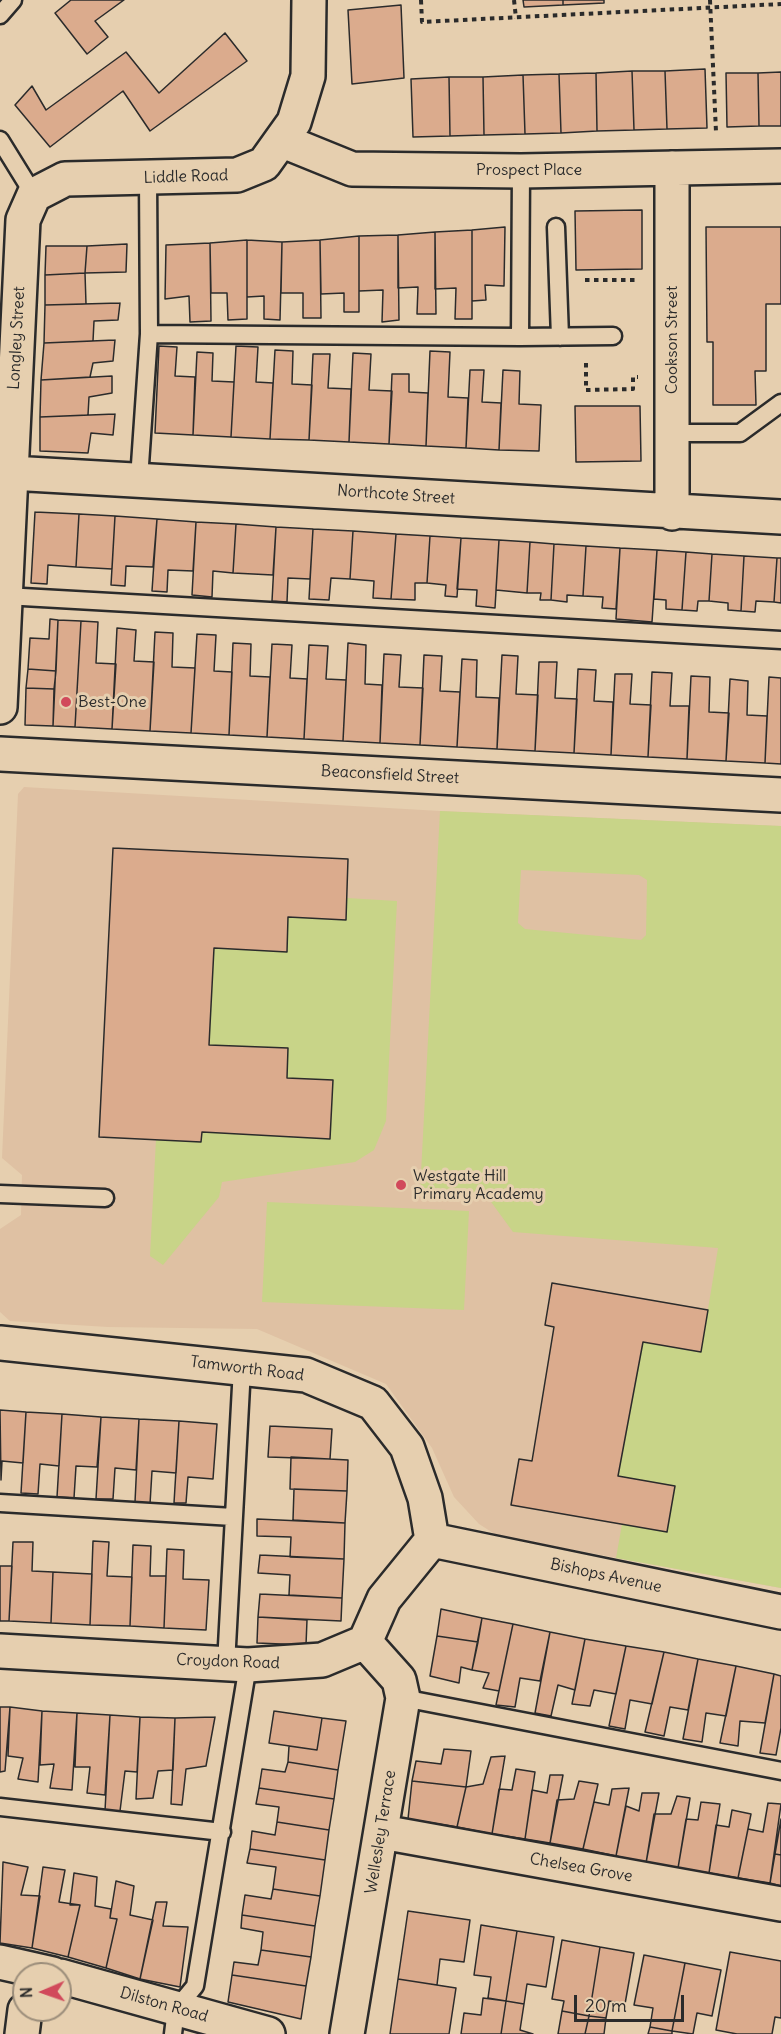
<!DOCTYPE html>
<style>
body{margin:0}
#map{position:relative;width:781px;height:2034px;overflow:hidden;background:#e6cfaf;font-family:Delius,sans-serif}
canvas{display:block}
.north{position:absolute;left:12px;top:1962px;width:60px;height:60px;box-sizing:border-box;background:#e6cfaf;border:2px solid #9b8d7a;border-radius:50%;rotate:268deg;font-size:16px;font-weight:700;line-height:24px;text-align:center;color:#2b2b2b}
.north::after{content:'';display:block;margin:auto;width:21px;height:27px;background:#d1495b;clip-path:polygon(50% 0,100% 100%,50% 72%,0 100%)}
.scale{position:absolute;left:574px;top:1995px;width:110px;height:27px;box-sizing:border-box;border:3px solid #2b2b2b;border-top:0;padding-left:8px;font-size:18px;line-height:21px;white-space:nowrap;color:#2b2b2b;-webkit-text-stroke:4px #e6cfaf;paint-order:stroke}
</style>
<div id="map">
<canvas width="781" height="2034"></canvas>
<div class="north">N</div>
<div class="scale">20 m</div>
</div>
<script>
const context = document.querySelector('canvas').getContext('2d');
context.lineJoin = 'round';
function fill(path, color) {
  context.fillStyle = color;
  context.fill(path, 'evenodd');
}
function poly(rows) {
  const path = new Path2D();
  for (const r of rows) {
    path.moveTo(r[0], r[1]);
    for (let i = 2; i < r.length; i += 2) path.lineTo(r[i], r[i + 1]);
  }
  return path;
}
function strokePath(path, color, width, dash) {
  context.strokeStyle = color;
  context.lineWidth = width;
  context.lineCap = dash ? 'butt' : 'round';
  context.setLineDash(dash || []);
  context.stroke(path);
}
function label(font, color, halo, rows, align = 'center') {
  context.font = font + ' Delius,sans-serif';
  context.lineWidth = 6;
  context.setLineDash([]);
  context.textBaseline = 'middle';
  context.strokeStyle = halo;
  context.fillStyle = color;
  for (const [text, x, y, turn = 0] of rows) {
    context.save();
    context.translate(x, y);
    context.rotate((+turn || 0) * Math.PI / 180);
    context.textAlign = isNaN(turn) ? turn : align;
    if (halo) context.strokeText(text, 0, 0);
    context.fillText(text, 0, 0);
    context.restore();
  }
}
const built = poly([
 [24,787,440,811,781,826,781,1588,498,1536,479,1524,454,1497,432,1448,386,1384,257,1329,108,1327,10,1321,0,1312,0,1229,21,1215,22,1175,2,1158,18,794]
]);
const green = poly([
 [440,811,781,826,781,1588,616,1558,622,1524,667,1531,675,1486,618,1476,643,1342,701,1352,718,1248,513,1232,486,1195,420,1192],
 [521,870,639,875,647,880,646,935,641,940,525,929,518,923],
 [347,898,397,901,386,1121,374,1150,355,1162,222,1182,219,1197,163,1265,150,1256,156,1139,201,1142,202,1132,330,1138,333,1080,287,1078,288,1048,209,1045,214,948,287,952,288,917,345,920],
 [267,1202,469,1211,464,1310,262,1302]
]);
const building = poly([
 [71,0,124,0,95,21,108,37,87,54,55,13,71,0],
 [523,0,563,0,563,5,524,7,523,0],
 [563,0,604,0,604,3,563,5,563,0],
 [401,5,404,78,352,84,348,10,401,5],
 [225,33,247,61,150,131,123,91,50,147,15,105,32,86,46,110,126,52,159,93,225,33],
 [705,69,707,128,667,129,665,71,705,69],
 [632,71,665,71,667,129,634,130,632,71],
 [632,71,634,130,597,131,596,73,632,71],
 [781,72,781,126,759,126,758,73,781,72],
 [596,73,597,131,561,133,559,74,596,73],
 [726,73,758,73,759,126,727,127,726,73],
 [559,74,561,133,525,134,523,75,559,74],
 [523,75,525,134,484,135,483,77,523,75],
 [449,77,483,77,484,135,450,136,449,77],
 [449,77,450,136,413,137,411,79,449,77],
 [642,210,642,269,576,270,575,211,642,210],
 [505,227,504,286,485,285,486,300,472,301,472,230,505,227],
 [706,227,781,227,781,304,766,304,766,371,755,371,756,405,713,405,713,342,707,342,706,227],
 [472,230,472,319,455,319,456,288,435,289,435,232,472,230],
 [435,232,436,314,417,314,418,287,398,288,398,235,435,232],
 [398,235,399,320,382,322,383,290,359,291,359,236,398,235],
 [359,236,359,312,344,312,344,293,321,294,320,240,359,236],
 [247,240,247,319,228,320,227,293,211,293,210,243,247,240],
 [247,240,282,242,280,320,264,319,264,296,247,297,247,240],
 [320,240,321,318,303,318,303,293,281,293,282,242,320,240],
 [210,243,211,321,190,322,189,296,165,299,166,245,210,243],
 [127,244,126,272,85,273,87,246,127,244],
 [46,246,87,246,85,273,45,275,46,246],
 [85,273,86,304,45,305,45,275,85,273],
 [120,303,118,320,94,321,93,341,44,343,45,305,120,303],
 [115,340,113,361,93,363,90,377,41,380,44,343,115,340],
 [159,346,177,347,175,376,195,377,193,435,155,433,159,346],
 [236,346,258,347,256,382,273,383,270,439,231,437,236,346],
 [275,350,293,351,292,384,312,385,309,440,270,439,275,350],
 [430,351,450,352,448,397,468,398,466,448,426,446,430,351],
 [197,352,213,353,212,381,234,382,231,437,193,435,197,352],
 [353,353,371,354,369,390,392,391,389,444,349,442,353,353],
 [313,354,330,354,328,388,351,389,349,442,309,440,313,354],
 [470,370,484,370,482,402,501,403,499,450,466,448,470,370],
 [503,370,520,371,519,404,541,405,539,451,499,450,503,370],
 [392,374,409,374,409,392,428,393,426,446,389,444,392,374],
 [112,376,112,393,89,397,88,415,40,417,41,380,112,376],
 [575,406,640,406,641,461,576,462,575,406],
 [115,414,113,435,91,433,88,453,40,451,40,417,115,414],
 [35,512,79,514,76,567,48,565,47,584,31,583,35,512],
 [79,514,115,516,112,569,76,567,79,514],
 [115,516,157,519,153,567,126,566,125,586,111,585,115,516],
 [157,519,196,522,193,571,168,570,167,592,152,591,157,519],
 [196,522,236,524,233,573,213,571,212,597,192,595,196,522],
 [236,524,276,527,273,575,233,573,236,524],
 [276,527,313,529,310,579,288,578,287,602,272,601,276,527],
 [313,529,353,531,350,579,331,578,329,600,309,599,313,529],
 [353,531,396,534,391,599,373,598,374,581,350,579,353,531],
 [396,534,430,536,427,583,415,583,415,600,391,599,396,534],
 [430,536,461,538,457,597,445,596,446,585,427,583,430,536],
 [461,538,499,540,495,608,476,606,477,590,457,589,461,538],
 [499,540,530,542,527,593,496,590,499,540],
 [530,542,554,544,551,600,540,600,541,593,527,593,530,542],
 [554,544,586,546,583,596,567,595,567,602,551,600,554,544],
 [586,546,620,548,616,609,602,608,603,597,583,596,586,546],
 [620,548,657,550,652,622,616,619,620,548],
 [657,550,686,552,682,610,666,609,666,600,654,599,657,550],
 [686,552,712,554,709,601,698,601,697,611,682,610,686,552],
 [712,554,744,556,741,611,728,610,728,603,709,601,712,554],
 [744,556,777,558,774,602,756,601,755,612,741,611,744,556],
 [777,558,781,558,781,603,774,602,777,558],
 [50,619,58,620,56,671,28,669,30,638,49,639,50,619],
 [58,620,81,621,75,727,53,726,58,620],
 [81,621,98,622,96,663,116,664,112,729,75,727,81,621],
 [117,628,136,630,134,661,154,662,150,731,112,729,117,628],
 [155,632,173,633,172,667,195,668,191,733,150,731,155,632],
 [197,634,216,635,214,671,232,672,229,735,191,733,197,634],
 [233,643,251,644,250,676,270,677,267,737,229,735,233,643],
 [348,643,366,645,365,684,382,685,380,743,343,741,348,643],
 [272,644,292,645,290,678,307,679,304,739,267,737,272,644],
 [309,645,328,646,326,679,346,680,343,741,304,739,309,645],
 [384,654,401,655,399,687,423,688,420,745,380,743,384,654],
 [424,655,442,656,440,691,460,692,457,747,420,745,424,655],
 [502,655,518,656,516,694,538,695,535,751,497,749,502,655],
 [462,659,477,660,476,697,499,698,497,749,457,747,462,659],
 [539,662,557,662,555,698,577,699,574,753,535,751,539,662],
 [28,669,56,671,54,689,26,688,28,669],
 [578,669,596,670,594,701,613,702,611,755,574,753,578,669],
 [652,672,672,673,670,706,689,706,687,759,648,757,652,672],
 [615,674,632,674,630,704,651,705,648,757,611,755,615,674],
 [691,676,710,677,709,712,729,713,726,761,687,759,691,676],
 [769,677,781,678,781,764,765,763,769,677],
 [730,679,748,681,747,715,767,716,765,763,726,761,730,679],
 [26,688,54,689,53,726,25,725,26,688],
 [113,848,348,859,346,920,288,917,287,952,214,948,209,1045,288,1048,287,1078,333,1080,330,1139,202,1132,201,1142,99,1137,113,848],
 [552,1283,708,1310,701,1352,643,1342,618,1476,675,1486,667,1532,511,1505,519,1459,532,1461,554,1327,545,1325,552,1283],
 [0,1410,26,1412,23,1463,2,1461,1,1480,0,1410],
 [26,1412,62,1414,59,1466,40,1464,38,1494,21,1493,26,1412],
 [62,1414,101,1417,97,1467,76,1466,74,1498,57,1497,62,1414],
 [101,1417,139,1419,136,1470,115,1468,113,1499,96,1499,101,1417],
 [139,1419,179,1421,176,1473,152,1471,150,1504,135,1502,139,1419],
 [179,1421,217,1424,213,1479,188,1477,186,1503,174,1503,179,1421],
 [270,1426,332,1429,330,1459,268,1457,270,1426],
 [291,1457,348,1460,347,1491,290,1489,291,1457],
 [294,1489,347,1491,345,1523,293,1520,294,1489],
 [257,1519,345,1523,344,1559,290,1557,291,1537,257,1536,257,1519],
 [93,1541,109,1542,107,1576,132,1577,130,1626,90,1625,93,1541],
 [13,1542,33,1542,32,1571,53,1572,51,1623,9,1621,13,1542],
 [133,1545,151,1546,150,1576,166,1576,164,1628,130,1626,133,1545],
 [167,1549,184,1550,183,1579,209,1580,206,1630,164,1628,167,1549],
 [260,1555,344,1559,342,1598,289,1595,290,1575,258,1573,260,1555],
 [0,1566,12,1566,9,1621,0,1621,0,1566],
 [53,1572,92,1574,90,1625,51,1623,53,1572],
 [260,1594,342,1598,341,1621,258,1617,260,1594],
 [441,1609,482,1618,478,1642,437,1636,441,1609],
 [258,1617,307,1620,306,1645,257,1643,258,1617],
 [482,1618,513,1624,499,1691,483,1688,489,1673,472,1670,482,1618],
 [513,1624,550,1632,540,1681,520,1678,515,1707,496,1705,513,1624],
 [550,1632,585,1639,575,1690,558,1685,551,1716,535,1713,550,1632],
 [437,1636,478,1642,472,1670,461,1667,459,1683,430,1676,437,1636],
 [585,1639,626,1646,616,1694,594,1690,590,1706,572,1704,585,1639],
 [626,1646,664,1652,652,1704,630,1700,625,1729,609,1726,626,1646],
 [664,1652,698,1659,688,1710,670,1707,664,1736,645,1732,664,1652],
 [698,1659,736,1666,726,1716,706,1713,702,1742,683,1739,698,1659],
 [736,1666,774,1674,765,1723,740,1721,738,1746,720,1743,736,1666],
 [774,1674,781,1676,781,1728,776,1755,760,1753,774,1674],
 [0,1707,10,1707,5,1771,0,1772,0,1707],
 [10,1707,42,1711,38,1782,18,1779,23,1758,8,1756,10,1707],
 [42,1711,77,1713,72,1790,50,1788,54,1764,40,1765,42,1711],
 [274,1711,322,1718,317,1750,269,1743,274,1711],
 [77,1713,110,1715,105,1795,87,1793,90,1767,75,1767,77,1713],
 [110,1715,140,1717,137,1772,125,1771,120,1811,105,1811,110,1715],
 [140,1717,175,1718,173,1770,158,1771,153,1798,136,1799,140,1717],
 [215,1717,206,1766,186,1769,182,1805,171,1804,175,1718,215,1717],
 [322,1718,346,1721,338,1770,288,1762,289,1746,317,1750,322,1718],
 [444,1749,471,1751,466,1787,412,1781,416,1761,441,1764,444,1749],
 [505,1756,492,1834,457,1827,466,1787,483,1784,491,1757,505,1756],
 [288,1762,338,1770,334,1799,259,1788,262,1769,285,1772,288,1762],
 [516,1769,535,1772,525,1839,492,1834,499,1789,512,1790,516,1769],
 [550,1775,563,1775,550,1843,525,1839,532,1790,547,1793,550,1775],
 [412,1781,466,1787,457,1827,408,1819,412,1781],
 [579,1781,598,1784,583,1849,550,1843,557,1800,574,1799,579,1781],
 [259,1788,334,1799,329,1830,277,1822,279,1807,256,1804,259,1788],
 [629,1788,616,1856,583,1849,594,1802,609,1805,612,1789,629,1788],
 [642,1793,659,1793,646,1863,616,1856,626,1806,639,1811,642,1793],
 [677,1796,690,1798,678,1868,646,1863,654,1814,671,1814,677,1796],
 [701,1802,720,1804,709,1873,678,1868,686,1819,698,1820,701,1802],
 [768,1803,781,1804,770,1883,738,1878,748,1829,763,1832,768,1803],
 [732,1810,751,1814,738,1878,709,1873,716,1825,729,1827,732,1810],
 [781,1819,781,1855,775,1854,781,1819],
 [277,1822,329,1830,325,1860,250,1849,252,1831,275,1835,277,1822],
 [250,1849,325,1860,320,1896,273,1889,276,1867,247,1863,250,1849],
 [775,1854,781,1855,781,1886,770,1883,775,1854],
 [3,1862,28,1867,21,1895,40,1896,32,1948,0,1943,3,1862],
 [43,1867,65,1870,59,1902,80,1905,68,1957,32,1948,43,1867],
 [74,1873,97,1877,95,1906,111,1909,110,1918,117,1919,106,1968,68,1957,80,1905,70,1905,74,1873],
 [116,1881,134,1886,130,1915,153,1920,140,1979,106,1968,117,1919,110,1918,116,1881],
 [273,1889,320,1896,315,1926,242,1915,245,1895,271,1899,273,1889],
 [156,1902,167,1902,163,1926,188,1927,180,1987,140,1979,156,1902],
 [408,1911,470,1920,464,1962,440,1959,437,1985,398,1979,408,1911],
 [242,1915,315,1926,311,1957,261,1950,263,1932,241,1928,242,1915],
 [481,1925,517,1931,506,2001,488,1998,491,1977,474,1975,481,1925],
 [517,1931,554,1937,546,1987,527,1984,524,2004,506,2001,517,1931],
 [562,1940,600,1947,589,2016,562,2011,564,2001,552,1999,562,1940],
 [600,1947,634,1953,625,2004,609,2001,606,2018,589,2016,600,1947],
 [261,1950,311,1957,306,1986,232,1975,234,1962,258,1965,261,1950],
 [730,1952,781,1961,781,2018,775,2017,772,2034,737,2034,716,2030,730,1952],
 [644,1955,685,1963,672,2031,650,2027,653,2008,634,2005,644,1955],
 [685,1963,721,1970,712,2016,697,2013,693,2034,672,2031,685,1963],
 [232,1975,306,1986,301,2019,228,2002,232,1975],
 [398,1979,456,1988,449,2034,390,2034,398,1979],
 [483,1998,506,2001,501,2034,461,2034,464,2013,481,2015,483,1998],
 [506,2001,524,2004,520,2030,533,2034,501,2034,506,2001],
 [562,2011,589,2016,585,2034,558,2034,562,2011],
 [589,2016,606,2018,604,2034,585,2034,589,2016],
 [650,2027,672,2031,672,2034,648,2034,650,2027]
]);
const path = poly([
 [421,0,422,22,781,4],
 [514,0,516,18],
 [710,0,716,132],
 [585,280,635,280,636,282],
 [586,363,586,390,633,389,633,377,638,377]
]);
const lane = poly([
 [0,15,13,0],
 [0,140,34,195],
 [556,227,560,337],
 [149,334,520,337,521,171],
 [520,337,613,336],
 [672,433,740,433,781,403],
 [139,479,149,334,148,178],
 [5,596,781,640],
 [0,1194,105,1198],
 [0,1503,233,1517],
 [226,1664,242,1368],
 [403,1698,781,1771],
 [0,1807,222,1832],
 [173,2034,176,2009,195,1986,248,1665]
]);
const street = poly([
 [283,141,352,169,521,171,781,166],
 [672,168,672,513],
 [11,473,781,517],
 [0,707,23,220,34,195,65,179,237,175,264,164,294,122,308,76,309,0],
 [0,754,781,795],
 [0,1343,306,1375,373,1403,407,1447,425,1498,432,1540],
 [432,1540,781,1612],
 [0,1651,248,1665,322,1660,365,1642,384,1599,432,1540],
 [382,1832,781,1904],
 [0,1962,53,1974],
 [60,1976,268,2034],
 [22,2034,25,2010],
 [347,2034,403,1698,399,1680,365,1642]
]);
const markers = [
 [66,702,6,"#d1495b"],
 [401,1185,6,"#d1495b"]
];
const streetNames = [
 ["Prospect Place",529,170],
 ["Liddle Road",186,177,-2],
 ["Longley Street",17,338,-87],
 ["Cookson Street",672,340,-90],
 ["Northcote Street",396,495,4],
 ["Beaconsfield Street",390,775,3],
 ["Tamworth Road",247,1369,7],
 ["Bishops Avenue",606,1576,12],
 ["Croydon Road",228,1662,2],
 ["Wellesley Terrace",381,1832,-81],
 ["Chelsea Grove",581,1868,10],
 ["Dilston Road",164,2005,16]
];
const poiNames = [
 ["Best-One",78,702],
 ["Westgate Hill",413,1176],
 ["Primary Academy",413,1194]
];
fill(built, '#dfc1a3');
fill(green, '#c8d488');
fill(building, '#dbab8d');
strokePath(building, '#2b2b2b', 1.5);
strokePath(lane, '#2b2b2b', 21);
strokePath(street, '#2b2b2b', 38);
strokePath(path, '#2b2b2b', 4, [4.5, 4.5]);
strokePath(lane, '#e6cfaf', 16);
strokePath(street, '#e6cfaf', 33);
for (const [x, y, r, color] of markers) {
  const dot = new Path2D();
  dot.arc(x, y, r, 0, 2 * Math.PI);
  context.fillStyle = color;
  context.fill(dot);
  strokePath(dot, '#e6cfaf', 2);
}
label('16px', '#2b2b2b', '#e6cfaf', streetNames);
label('16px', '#2b2b2b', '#e6cfaf', poiNames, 'left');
</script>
